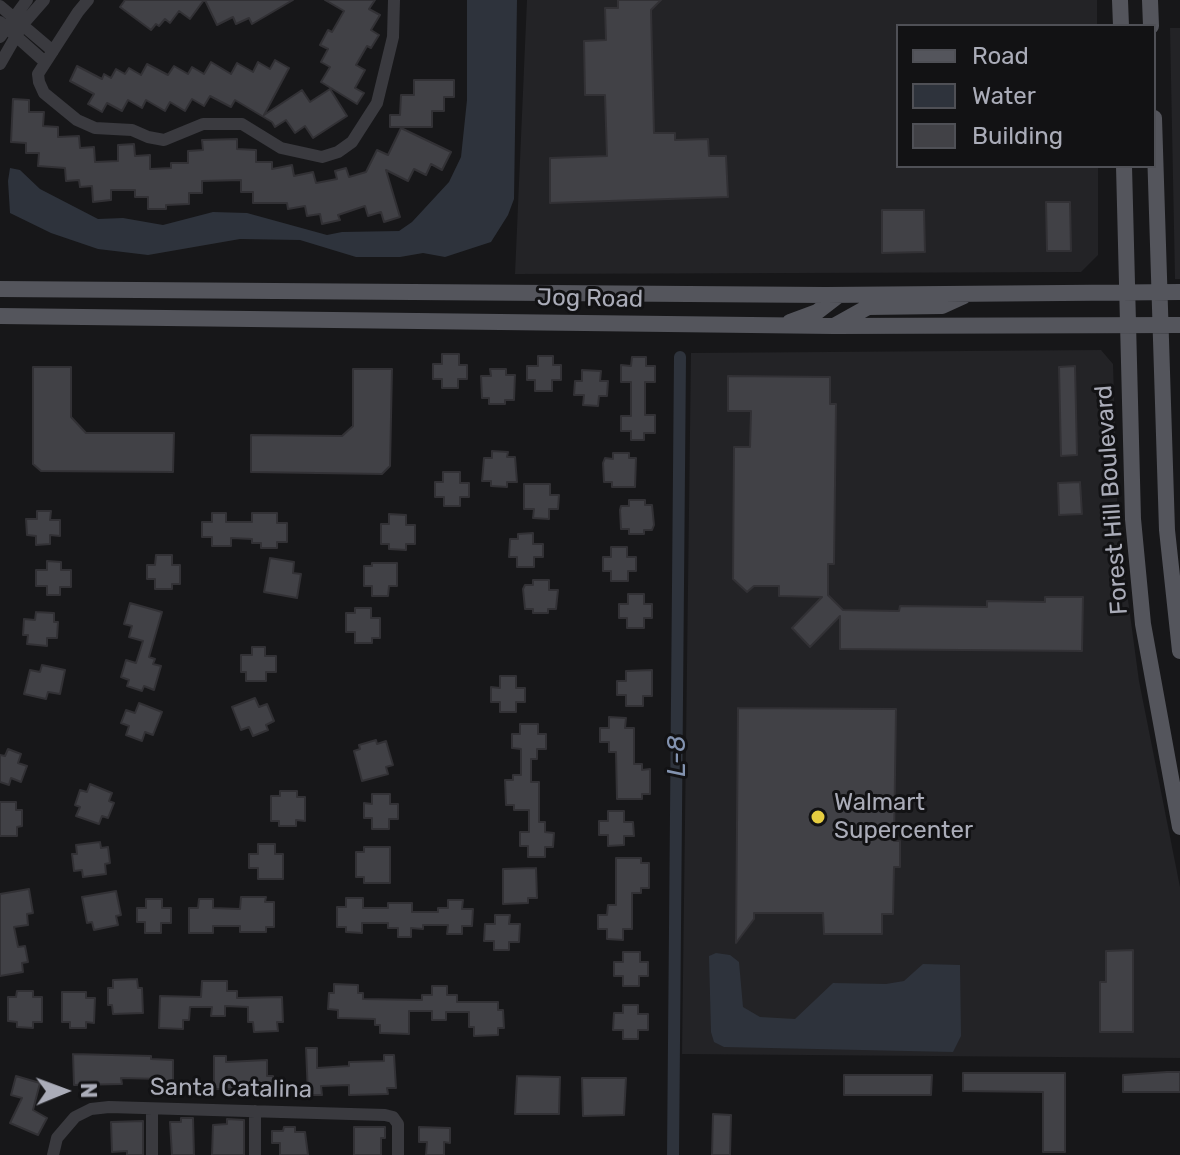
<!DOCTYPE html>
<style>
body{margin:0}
#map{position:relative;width:1180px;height:1155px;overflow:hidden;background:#171719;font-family:Rubik,sans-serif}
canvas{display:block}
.legend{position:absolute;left:896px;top:24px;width:260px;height:144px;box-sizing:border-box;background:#121214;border:2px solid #4f5056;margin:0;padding:10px 14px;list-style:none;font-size:24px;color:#aaacb8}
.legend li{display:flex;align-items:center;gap:16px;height:40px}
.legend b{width:40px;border:2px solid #4f5056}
.north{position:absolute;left:24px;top:1051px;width:80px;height:80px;-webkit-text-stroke:6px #121214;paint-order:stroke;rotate:89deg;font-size:22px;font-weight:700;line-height:32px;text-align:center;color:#aaacb8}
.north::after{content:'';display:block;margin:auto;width:28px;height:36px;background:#aaacb8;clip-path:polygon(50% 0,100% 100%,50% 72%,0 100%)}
</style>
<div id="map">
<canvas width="1180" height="1155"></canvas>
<ul class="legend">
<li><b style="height:10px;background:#54555c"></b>Road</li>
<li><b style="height:22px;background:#2e333c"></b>Water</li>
<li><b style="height:22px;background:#414146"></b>Building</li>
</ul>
<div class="north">N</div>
</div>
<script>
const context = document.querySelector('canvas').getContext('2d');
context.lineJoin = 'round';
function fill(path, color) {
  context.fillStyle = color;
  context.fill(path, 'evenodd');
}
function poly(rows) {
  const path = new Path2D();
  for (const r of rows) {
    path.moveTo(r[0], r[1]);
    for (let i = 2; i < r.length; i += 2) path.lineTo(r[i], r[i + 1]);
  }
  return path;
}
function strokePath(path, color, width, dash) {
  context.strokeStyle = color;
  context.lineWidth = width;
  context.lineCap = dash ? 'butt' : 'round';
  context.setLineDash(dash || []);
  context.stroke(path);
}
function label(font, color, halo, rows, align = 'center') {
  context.font = font + ' Rubik,sans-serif';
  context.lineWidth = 6;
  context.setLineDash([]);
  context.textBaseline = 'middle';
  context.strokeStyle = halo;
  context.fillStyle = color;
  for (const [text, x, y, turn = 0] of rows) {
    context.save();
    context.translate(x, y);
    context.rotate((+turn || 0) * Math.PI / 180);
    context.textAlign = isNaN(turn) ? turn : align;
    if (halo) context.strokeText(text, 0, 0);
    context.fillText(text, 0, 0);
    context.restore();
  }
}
const built = poly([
 [527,0,1097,0,1097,26,898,26,898,166,1098,166,1098,255,1081,272,515,274],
 [1170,28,1180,28,1180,279,1175,279],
 [1101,350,1113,364,1118,526,1139,681,1180,887,1180,1058,682,1054,691,353]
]);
const water = poly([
 [467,0,517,0,514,199,508,215,491,242,445,257,423,253,400,257,356,257,300,240,240,239,148,255,98,249,51,233,10,213,8,181,10,168,20,170,40,189,98,219,123,218,163,225,213,212,247,213,327,235,342,232,399,231,412,222,449,182,461,157,467,100],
 [716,953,730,955,739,962,743,1007,760,1017,795,1019,833,983,886,984,904,981,923,964,960,965,961,1036,953,1052,724,1047,714,1042,711,1032,709,956]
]);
const canal = poly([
 [673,1155,680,357]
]);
const building = poly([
 [125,0,204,0,190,19,179,11,170,23,165,19,159,26,156,24,151,30,120,7,125,0],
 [205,0,293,0,252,24,249,18,236,24,233,17,217,25,205,0],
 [325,0,375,0,369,9,380,15,371,30,379,35,371,48,367,46,356,65,365,70,355,88,364,93,357,104,321,82,330,67,321,62,328,49,320,45,328,30,332,32,344,11,325,0],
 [618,0,661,0,651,10,654,133,675,133,675,140,708,139,709,156,726,156,728,197,550,203,550,158,607,156,605,95,585,95,584,41,606,40,605,8,618,8,618,0],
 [275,60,289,68,264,115,302,90,310,102,330,89,347,116,313,138,305,126,295,133,286,120,275,127,272,122,235,100,231,107,210,96,204,106,192,99,185,111,170,102,165,111,146,100,142,108,128,100,122,111,107,103,102,112,88,104,94,94,70,81,77,66,102,79,104,74,111,78,116,69,125,74,129,68,141,75,147,64,168,75,174,66,188,74,192,67,204,74,211,62,231,74,237,63,253,72,258,62,270,69,275,60],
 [414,80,454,80,454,97,444,97,444,111,432,111,432,127,390,127,390,115,400,115,401,95,414,95,414,80],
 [13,99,29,100,29,112,44,112,43,126,58,127,58,137,79,136,80,148,94,147,95,162,118,161,118,145,134,144,135,156,150,155,150,169,171,168,171,163,188,163,188,151,203,150,202,140,237,139,237,149,256,150,256,162,272,162,272,169,292,165,294,176,313,172,316,183,337,179,335,171,346,168,349,177,366,172,377,150,388,155,401,128,451,152,442,170,431,164,426,175,414,169,408,181,386,170,400,217,384,222,381,212,368,216,365,206,338,215,340,220,322,224,320,214,307,216,305,206,288,209,287,203,253,203,253,192,241,192,241,180,202,181,202,193,189,193,189,204,166,205,166,209,148,209,148,197,135,197,135,190,111,190,111,200,93,202,92,186,80,187,79,180,66,181,65,168,38,166,39,153,26,153,26,143,11,142,13,99],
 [1046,202,1070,202,1071,251,1047,251,1046,202],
 [882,210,924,210,925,252,882,253,882,210],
 [442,354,459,354,459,365,467,365,467,379,458,379,458,388,442,388,442,379,433,379,433,364,442,364,442,354],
 [538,356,553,356,553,365,561,365,561,380,552,380,552,391,535,391,535,380,527,380,527,366,538,366,538,356],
 [632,357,646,357,646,366,655,366,655,382,645,382,645,415,655,415,655,433,644,433,644,440,631,440,631,431,621,431,621,416,631,416,631,382,621,382,621,365,631,366,632,357],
 [1075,366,1077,455,1061,456,1059,367,1075,366],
 [33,367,71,367,71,417,86,433,174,433,173,472,41,471,33,464,33,367],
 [353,369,392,369,390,466,382,474,251,472,251,435,342,436,353,426,353,369],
 [490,369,506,369,506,375,515,375,514,400,505,400,505,404,489,404,489,398,482,398,481,376,491,376,490,369],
 [582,370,601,371,600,381,608,381,607,396,599,396,598,406,583,405,584,395,574,395,575,381,582,381,582,370],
 [728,376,830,377,830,404,836,404,834,564,828,564,828,595,843,610,899,611,900,606,987,607,987,601,1045,602,1045,597,1083,597,1082,651,840,649,840,616,810,647,792,628,822,597,779,596,779,586,754,586,747,592,733,579,734,447,750,447,751,411,728,411,728,376],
 [492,451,508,452,507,457,515,457,517,482,507,482,507,487,491,486,491,481,482,481,484,458,492,458,492,451],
 [613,453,629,453,629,458,636,458,635,487,612,487,612,482,604,482,603,463,605,458,613,459,613,453],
 [443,472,460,472,460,483,469,483,469,497,460,497,460,506,444,506,444,497,435,497,435,482,443,482,443,472],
 [1080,482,1082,514,1059,515,1058,483,1080,482],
 [524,484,550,484,550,495,559,495,558,509,549,509,549,519,533,518,534,509,524,509,524,484],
 [629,500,645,500,645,505,652,505,654,525,652,530,644,530,644,534,629,534,629,529,621,529,620,510,621,506,629,506,629,500],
 [37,511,51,511,50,520,60,520,60,536,50,535,50,544,36,545,36,536,27,535,26,519,37,519,37,511],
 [212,513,226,513,226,522,252,522,252,513,277,513,277,523,287,523,287,542,277,542,277,548,261,548,261,543,252,543,252,539,231,538,231,546,212,546,212,537,202,537,202,522,212,522,212,513],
 [389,514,406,515,406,525,415,525,415,544,406,544,406,550,389,549,389,544,381,544,381,524,389,524,389,514],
 [533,533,533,544,543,544,543,557,534,557,534,567,517,567,517,557,509,557,510,539,518,539,518,534,533,533],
 [611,547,627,547,627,557,636,557,636,571,628,571,628,581,611,581,611,571,603,571,603,557,611,557,611,547],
 [156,555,172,555,172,565,180,565,180,584,172,584,172,589,155,589,155,579,147,579,147,565,155,565,156,555],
 [270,558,294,562,293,573,301,574,297,598,264,592,270,558],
 [47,561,61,562,61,570,71,570,71,587,60,587,60,595,47,595,47,586,36,586,36,570,47,570,47,561],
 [372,563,397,563,397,586,389,586,388,596,372,596,372,586,364,586,364,566,372,566,372,563],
 [533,580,549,580,549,590,558,590,556,609,548,609,548,613,533,613,533,609,525,609,523,589,525,585,533,585,533,580],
 [628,594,644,594,644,604,652,604,652,618,644,618,644,628,627,628,627,618,619,618,619,604,628,604,628,594],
 [130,603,162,612,149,657,155,659,153,664,161,666,154,690,144,686,142,691,127,686,129,680,121,677,126,660,136,663,143,641,129,637,132,626,124,624,130,603],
 [355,608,371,608,371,618,380,618,380,638,372,638,372,643,355,643,355,632,346,632,346,613,355,613,355,608],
 [36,612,54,613,54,622,58,622,57,638,47,638,47,646,27,644,28,635,23,635,24,619,35,620,36,612],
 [252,647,265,647,265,656,276,656,276,672,266,672,266,681,246,681,246,672,241,672,241,655,252,655,252,647],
 [42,665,65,670,60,694,48,692,46,699,24,694,30,670,40,672,42,665],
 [652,670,652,696,643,696,643,706,626,706,626,695,617,695,617,681,626,681,626,671,652,670],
 [500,676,516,676,516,688,525,688,525,702,516,702,516,712,500,712,500,702,491,702,491,687,500,688,500,676],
 [255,698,259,707,267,704,274,721,266,725,268,730,253,736,249,727,241,730,232,707,255,698],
 [139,703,162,712,153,735,145,732,142,741,126,735,129,726,121,723,126,710,135,713,139,703],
 [738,708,896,709,894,841,900,841,900,867,894,867,893,914,882,914,882,934,824,934,823,913,754,913,754,919,736,943,738,708],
 [609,717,626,718,625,728,634,728,634,764,642,764,642,770,650,769,650,794,642,794,642,799,617,799,616,752,609,752,609,742,600,742,600,728,609,728,609,717],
 [520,724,538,724,538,734,546,734,546,749,537,749,537,759,531,759,531,782,539,782,539,822,545,822,545,832,554,833,553,847,545,847,545,857,528,857,528,846,520,846,520,832,529,832,529,810,514,810,514,805,506,805,505,780,513,780,513,775,521,775,521,749,512,748,512,734,520,734,520,724],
 [376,740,377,744,386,741,393,765,386,767,388,774,362,781,354,751,360,749,359,745,376,740],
 [8,749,21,754,18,763,27,766,21,782,11,778,9,785,0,782,0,755,5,756,8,749],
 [90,784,112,793,109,801,114,803,108,818,102,816,99,824,76,816,80,807,75,805,80,790,87,792,90,784],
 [280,791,297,791,297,797,305,797,305,821,296,820,296,826,279,826,279,821,271,821,271,796,280,796,280,791],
 [372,794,390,794,390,804,398,804,398,819,389,819,389,829,372,829,372,818,364,818,364,803,372,804,372,794],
 [0,802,16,802,16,810,22,810,22,826,17,827,17,836,0,836,0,802],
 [608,811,624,811,624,822,633,822,634,836,624,836,624,845,608,846,608,835,599,835,599,821,608,821,608,811],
 [100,842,101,848,108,847,110,863,105,864,106,874,83,877,82,870,74,871,72,854,77,854,76,845,100,842],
 [258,844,275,844,275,854,283,854,283,879,258,879,258,868,249,868,249,854,258,854,258,844],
 [364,847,390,847,390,883,364,883,364,877,356,877,356,852,364,852,364,847],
 [616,858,641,858,641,863,649,863,649,888,641,888,641,893,632,893,632,929,623,929,623,940,607,939,607,929,598,929,598,915,607,915,608,905,616,905,616,858],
 [536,868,537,898,528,898,528,903,503,904,503,869,536,868],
 [29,889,33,913,27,914,28,925,14,927,18,947,25,946,28,962,22,963,23,972,0,976,0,894,29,889],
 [116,891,121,915,116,916,118,925,94,930,92,922,87,923,82,897,116,891],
 [241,897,266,897,265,902,274,902,274,927,266,927,266,932,240,932,240,926,213,926,213,933,189,933,189,908,198,908,199,899,213,899,213,908,240,909,241,897],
 [346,898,363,898,363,908,388,908,388,903,412,903,412,912,438,912,438,908,448,908,448,900,463,900,462,909,473,909,472,926,462,926,462,934,447,934,448,925,423,925,423,929,411,928,411,937,398,937,398,928,388,928,388,923,362,923,362,933,346,932,346,927,337,927,337,907,346,907,346,898],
 [146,899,162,899,162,908,171,908,171,923,161,923,161,933,145,933,145,922,137,922,137,908,146,908,146,899],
 [495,915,510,915,509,924,520,924,519,942,509,942,509,950,494,950,494,941,484,941,485,924,495,924,495,915],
 [1133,950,1133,1032,1100,1032,1100,982,1106,982,1106,951,1133,950],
 [623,952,640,952,640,962,648,962,648,976,639,976,639,986,623,986,623,976,614,976,614,962,623,962,623,952],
 [137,979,138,988,142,988,143,1013,113,1014,112,1005,108,1005,108,988,113,988,113,980,137,979],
 [202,981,227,981,227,991,237,991,237,998,282,997,283,1022,277,1022,278,1031,254,1032,253,1022,248,1022,248,1007,225,1006,225,1016,211,1016,212,1007,190,1007,189,1020,183,1020,183,1029,159,1028,160,996,201,997,202,981],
 [334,984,358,985,358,993,363,993,363,999,422,1000,422,995,432,995,432,986,447,986,447,995,457,995,457,1002,498,1002,498,1010,503,1010,504,1028,498,1028,498,1035,474,1036,474,1027,469,1027,469,1012,446,1012,446,1020,432,1020,432,1011,409,1011,409,1034,380,1033,380,1025,375,1025,375,1019,338,1018,338,1010,328,1009,329,993,334,993,334,984],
 [17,991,33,991,33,997,42,997,42,1022,33,1022,33,1028,17,1027,17,1022,8,1021,8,997,16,997,17,991],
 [62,992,86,992,86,998,95,998,94,1023,86,1022,86,1028,70,1028,70,1022,62,1022,62,992],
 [623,1005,638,1005,638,1014,648,1014,648,1030,638,1030,638,1039,623,1039,623,1030,613,1030,614,1013,623,1013,623,1005],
 [306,1048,317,1048,317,1068,349,1066,349,1062,384,1061,384,1055,394,1055,396,1088,387,1088,388,1094,349,1095,349,1085,321,1086,322,1095,308,1095,306,1048],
 [73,1054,151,1056,151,1059,173,1060,173,1087,161,1086,161,1079,121,1078,122,1084,74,1085,73,1054],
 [214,1056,226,1056,226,1062,267,1060,267,1076,273,1076,274,1092,234,1093,234,1089,214,1089,214,1056],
 [1167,1072,1180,1072,1180,1092,1123,1092,1123,1075,1167,1072],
 [963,1073,1065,1073,1065,1152,1043,1152,1043,1092,963,1091,963,1073],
 [844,1075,932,1075,931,1095,844,1095,844,1075],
 [16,1076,40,1083,33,1110,47,1118,38,1135,10,1123,22,1098,11,1095,16,1076],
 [517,1076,560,1077,559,1114,515,1114,517,1076],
 [582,1078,626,1078,624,1115,583,1116,582,1078],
 [713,1114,731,1115,730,1155,712,1155,713,1114],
 [181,1118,193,1118,194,1155,172,1155,170,1122,181,1122,181,1118],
 [227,1119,244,1120,244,1155,212,1155,213,1125,227,1124,227,1119],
 [143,1121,143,1155,127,1155,127,1151,112,1152,111,1122,143,1121],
 [284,1127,295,1127,295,1132,305,1132,308,1155,280,1155,280,1143,272,1143,272,1131,283,1131,284,1127],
 [354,1127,385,1127,385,1138,381,1138,381,1155,354,1155,354,1127],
 [419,1127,450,1128,450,1143,444,1142,444,1155,426,1155,427,1142,419,1142,419,1127]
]);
const minor = poly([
 [88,0,78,12,38,74,39,82,44,93,77,120,95,128,132,130,148,137,164,140,203,124,242,124,281,148,322,157,338,152,352,142,377,103,393,37,394,0],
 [0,6,53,51],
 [0,22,45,62],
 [0,37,27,0],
 [0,64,23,24,44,0],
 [53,1155,57,1138,75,1117,91,1109,109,1107,385,1115,393,1117,398,1124,398,1155],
 [152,1155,152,1109],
 [255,1155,255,1111]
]);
const major = poly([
 [1120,0,1121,26],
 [1150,0,1151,26],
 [1154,118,1167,530,1180,651],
 [1124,166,1133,519,1143,624,1180,827],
 [0,289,826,295,1180,292],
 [0,316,834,326,1180,325],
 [790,322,817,312,839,295],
 [834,326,868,307,942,306,964,296]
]);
const markers = [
 [818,817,8,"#e6cd41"]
];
const streetNames = [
 ["Jog Road",590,299,1],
 ["Forest Hill Boulevard",1112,500,-94],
 ["Santa Catalina",231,1089,1]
];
const poiNames = [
 ["Walmart",834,803],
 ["Supercenter",834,831]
];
const waterNames = [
 ["L-8",677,756,-90]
];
fill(built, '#232326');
fill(water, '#2e333c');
strokePath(canal, '#2e333c', 12);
fill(building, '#414146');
strokePath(building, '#323135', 2);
strokePath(minor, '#3a3a3f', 12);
strokePath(major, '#54555c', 16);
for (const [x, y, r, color] of markers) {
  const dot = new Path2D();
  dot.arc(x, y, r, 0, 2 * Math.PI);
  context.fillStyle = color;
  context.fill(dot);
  strokePath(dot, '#121214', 3);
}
label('24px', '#aaacb8', '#121214', streetNames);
label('24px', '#aaacb8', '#121214', poiNames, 'left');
label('italic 26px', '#8393b0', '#121214', waterNames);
</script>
